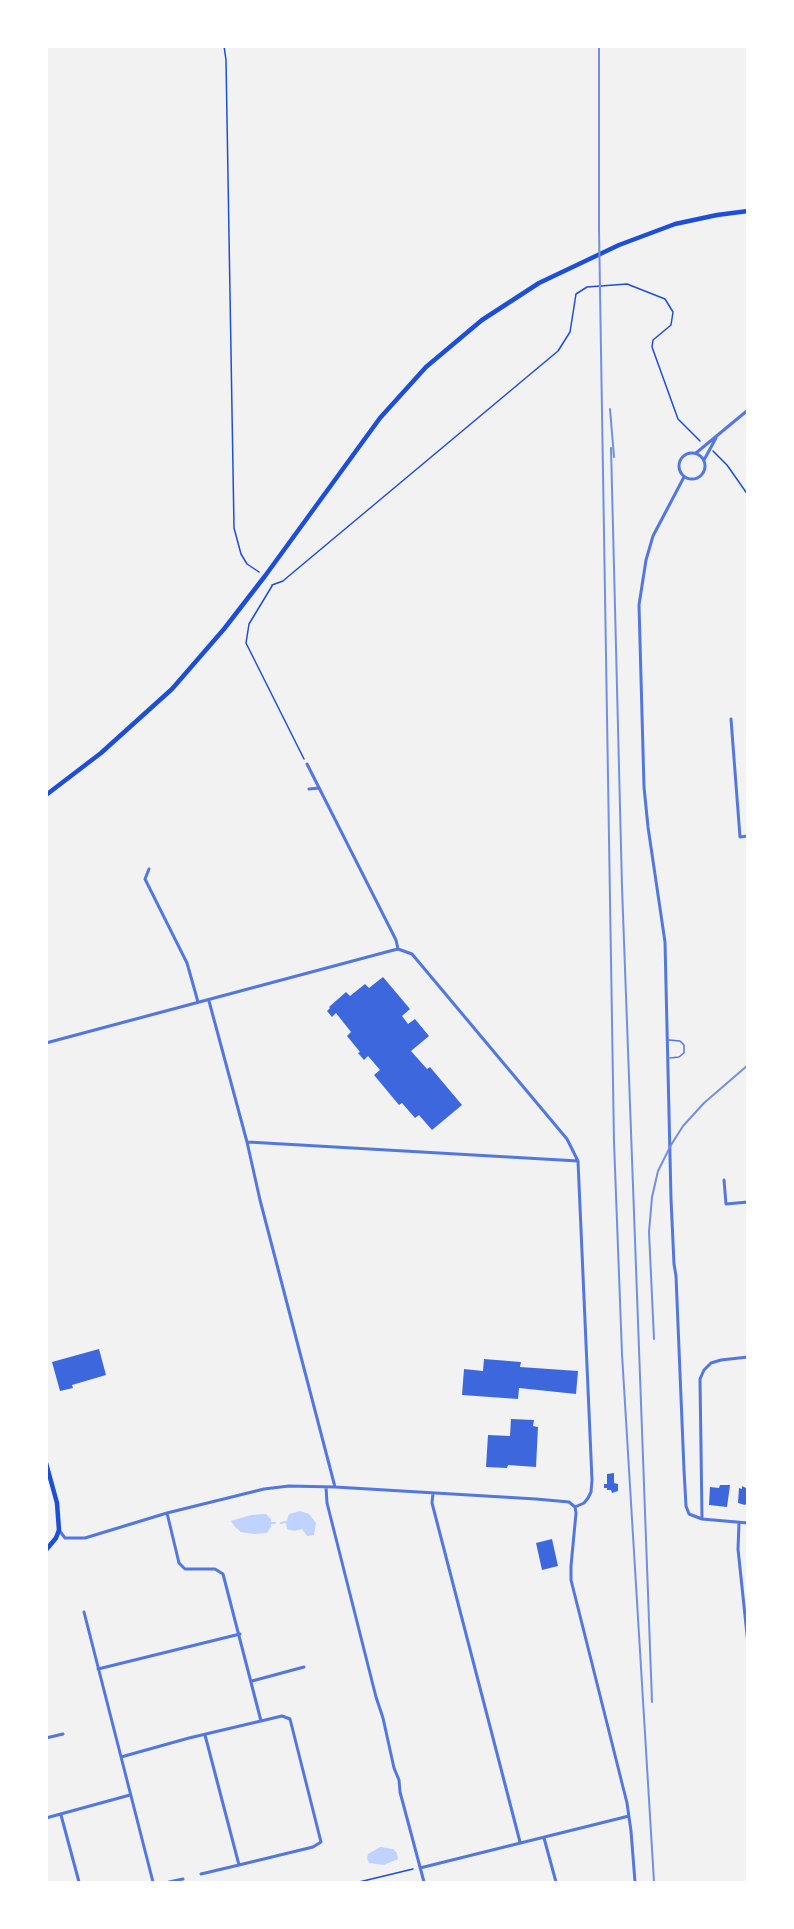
<!DOCTYPE html>
<style>
body{margin:0}
#map{position:relative;width:794px;height:1929px;overflow:hidden;background:#f2f2f2;font-family:Barlow,sans-serif}
canvas{display:block}
.frame{position:absolute;inset:0;border:48px solid #fff;pointer-events:none}
</style>
<div id="map">
<canvas width="794" height="1929"></canvas>
<div class="frame"></div>
</div>
<script>
const context = document.querySelector('canvas').getContext('2d');
context.lineJoin = 'round';
function fill(path, color) {
  context.fillStyle = color;
  context.fill(path, 'evenodd');
}
function poly(rows) {
  const path = new Path2D();
  for (const r of rows) {
    if (r.length === 3) {
      path.moveTo(r[0] + r[2], r[1]);
      path.arc(r[0], r[1], r[2], 0, 2 * Math.PI);
      continue;
    }
    path.moveTo(r[0], r[1]);
    for (let i = 2; i < r.length; i += 2) path.lineTo(r[i], r[i + 1]);
  }
  return path;
}
function strokePath(path, color, width, dash) {
  context.strokeStyle = color;
  context.lineWidth = width;
  context.lineCap = dash ? 'butt' : 'round';
  context.setLineDash(dash || []);
  context.stroke(path);
}
const water = poly([
 [300,1511,309,1514,316,1523,314,1535,307,1536,302,1529,294,1531,287,1529,286,1523,289,1514],
 [266,1514,271,1519,271,1527,267,1533,254,1534,241,1532,234,1526,231,1521,251,1515],
 [380,1847,393,1849,397,1853,398,1859,384,1865,369,1863,367,1858,368,1854]
]);
const stream = poly([
 [271,1523,275,1523],
 [281,1523,286,1522]
]);
const building = poly([
 [383,977,410,1009,402,1016,408,1024,415,1019,429,1036,411,1051,427,1069,430,1067,462,1105,432,1130,419,1115,415,1118,402,1103,399,1105,374,1075,380,1070,368,1056,364,1060,358,1053,360,1052,347,1036,351,1032,336,1013,332,1017,327,1011,330,1008,329,1007,346,992,350,996,365,984,369,988],
 [99,1349,106,1375,72,1385,73,1388,60,1391,52,1362],
 [484,1359,521,1362,520,1367,578,1371,576,1394,519,1388,518,1399,462,1395,464,1369,483,1371],
 [511,1419,534,1420,533,1426,538,1427,536,1467,508,1465,507,1468,486,1467,488,1435,510,1436],
 [614,1473,614,1483,618,1484,618,1491,612,1493,611,1490,607,1490,607,1488,604,1488,604,1484,607,1484,607,1474],
 [720,1485,730,1485,727,1507,709,1505,710,1487,719,1488],
 [742,1486,748,1489,748,1502,745,1505,738,1503,739,1488,742,1489],
 [552,1539,558,1566,542,1570,536,1543]
]);
const path = poly([
 [224,46,226,60,234,528,241,554,247,564,259,572],
 [713,451,727,465,748,495],
 [272,585,283,581,290,575,558,351,570,332,576,294,587,287,627,284,665,299,673,312,671,325,653,340,652,347,678,419,700,441],
 [272,586,249,624,246,643,304,759],
 [359,1882,413,1869]
]);
const service = poly([
 [669,1040,680,1041,684,1045,684,1053,679,1057,670,1058]
]);
const minor = poly([
 [692,466,13],
 [696,453,748,410],
 [704,460,716,438],
 [684,477,653,536,646,560,639,605,644,787,648,827,665,942,671,1199,674,1264,676,1276,684,1470,686,1506,689,1514,702,1519,748,1523],
 [731,719,740,837,748,836],
 [307,764,396,940,398,949],
 [309,789,319,788],
 [149,869,145,879,187,963,198,1002],
 [209,1001,247,1142,260,1200,335,1487],
 [46,1043,390,951,398,949,412,954,567,1139,578,1161,592,1480,591,1492,588,1498,584,1503,575,1507],
 [248,1142,578,1161],
 [724,1180,726,1204,748,1202],
 [326,1487,327,1503,376,1697,383,1718,394,1768,399,1780,400,1792,424,1882],
 [433,1493,432,1503,520,1842],
 [575,1507,576,1513,571,1566,571,1580,627,1803,631,1831,635,1882],
 [167,1513,179,1563,185,1569,215,1569,223,1574,261,1721],
 [702,1518,700,1379,704,1370,711,1363,721,1360,748,1357],
 [739,1523,738,1549,748,1644],
 [59,1530,65,1538,85,1538,167,1513,264,1489,289,1486,335,1487,536,1499,569,1502,575,1507],
 [84,1612,153,1882],
 [98,1669,240,1634],
 [252,1681,304,1667],
 [46,1738,63,1734],
 [121,1757,189,1738,282,1716,290,1719,321,1842,313,1847,239,1865,205,1735],
 [61,1815,79,1882],
 [46,1818,130,1795],
 [544,1838,556,1882],
 [420,1868,629,1816],
 [201,1874,239,1865],
 [169,1882,183,1879]
]);
const secondary = poly([
 [46,795,101,753,172,689,224,629,265,576,380,418,426,367,482,320,539,283,619,245,675,224,717,215,748,211],
 [46,1463,57,1503,59,1530,56,1538,46,1550]
]);
const rail = poly([
 [599,46,599,229,614,1142,622,1354,654,1882],
 [610,409,614,457],
 [611,448,622,887,652,1702],
 [654,1339,649,1232,652,1197,658,1171,671,1145,683,1126,704,1103,748,1065]
]);
fill(water, '#bfd3fe');
strokePath(stream, '#bfd3fe', 2);
fill(building, '#3d67dc');
strokePath(path, '#1d4ed8', 1.5);
strokePath(service, '#5277de', 1.5);
strokePath(minor, '#5277de', 3);
strokePath(secondary, '#1d4ed8', 4.5);
strokePath(rail, '#7290e2', 2);
</script>
